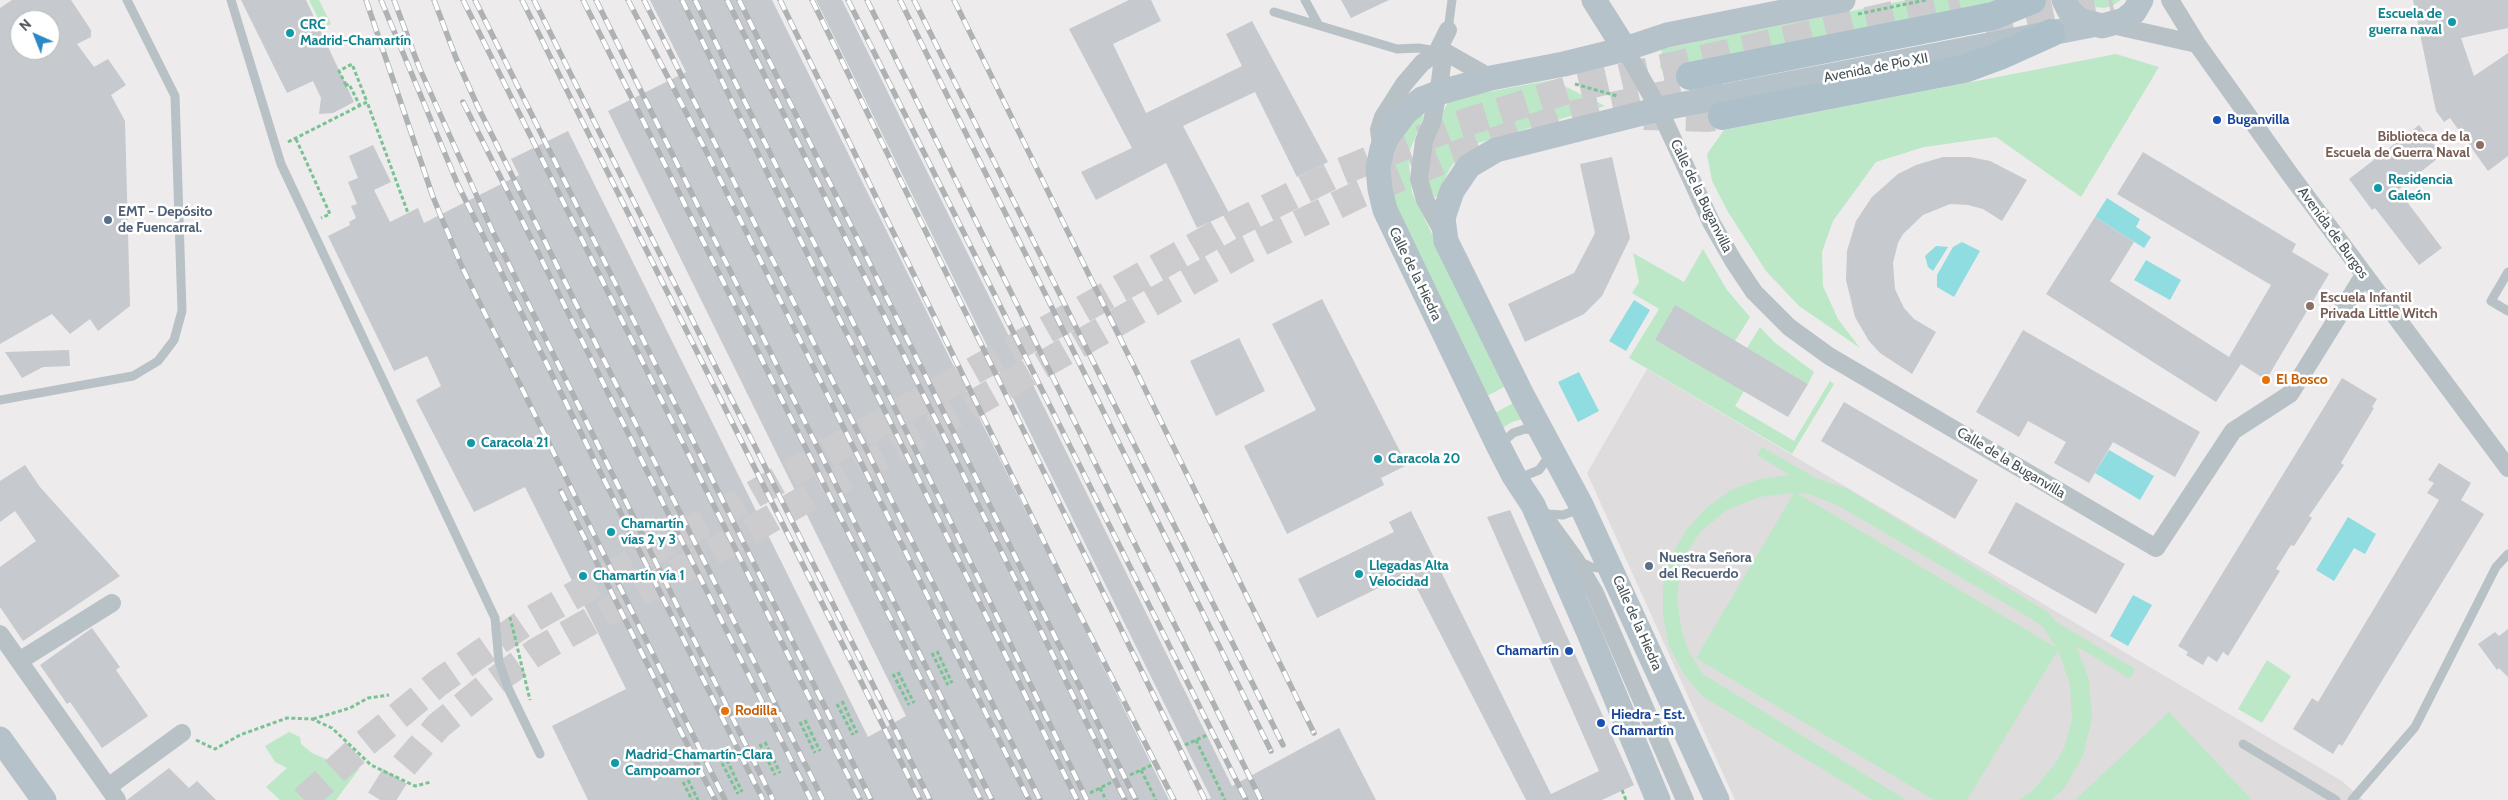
<!DOCTYPE html>
<meta charset="utf-8">
<style>
body{margin:0}
#map{position:relative;width:2508px;height:800px;overflow:hidden;background:#eeebec;font-family:Cabin,sans-serif}
canvas{display:block}
.north{position:absolute;left:10px;top:10px;width:50px;height:50px;box-sizing:border-box;background:#fff;border:1px solid #b5b9bb;border-radius:50%;rotate:316deg;font-size:14px;font-weight:700;line-height:20px;text-align:center;color:#465156}
.north::after{content:'';display:block;margin:auto;width:18px;height:22px;background:#2c88c7;clip-path:polygon(50% 0,100% 100%,50% 72%,0 100%)}
</style>
<div id="map">
<canvas width="2508" height="800"></canvas>
<div class="north">N</div>
</div>
<script>
const context = document.querySelector('canvas').getContext('2d');
context.lineJoin = 'round';
function fill(path, color) {
  context.fillStyle = color;
  context.fill(path, 'evenodd');
}
function poly(rows) {
  const path = new Path2D();
  for (const r of rows) {
    path.moveTo(r[0], r[1]);
    for (let i = 2; i < r.length; i += 2) path.lineTo(r[i], r[i + 1]);
  }
  return path;
}
function strokePath(path, color, width, dash) {
  context.strokeStyle = color;
  context.lineWidth = width;
  context.lineCap = dash ? 'butt' : 'round';
  context.setLineDash(dash || []);
  context.stroke(path);
}
function label(font, color, halo, rows, align = 'center') {
  context.font = font + ' Cabin,sans-serif';
  context.lineWidth = 5;
  context.setLineDash([]);
  context.textBaseline = 'middle';
  context.strokeStyle = halo;
  context.fillStyle = color;
  for (const [text, x, y, turn = 0] of rows) {
    context.save();
    context.translate(x, y);
    context.rotate((+turn || 0) * Math.PI / 180);
    context.textAlign = isNaN(turn) ? turn : align;
    if (halo) context.strokeText(text, 0, 0);
    context.fillText(text, 0, 0);
    context.restore();
  }
}
const education = poly([
 [1647,369,2342,781,2363,800,1735,800,1587,473]
]);
const green = poly([
 [309,0,319,0,331,24,323,28],
 [1907,0,2010,0,1686,85,1673,83,1660,67,1662,49],
 [2085,0,2121,0,2112,6,2104,8,2095,7],
 [2116,54,2159,67,2081,197,1996,137,1924,147,1876,162,1833,221,1822,252,1823,286,1838,319,1860,348,1799,306,1766,271,1728,212,1712,181,1707,154,1724,130],
 [1552,80,1605,106,1468,146,1450,168,1437,196,1434,198,1429,190,1426,175,1434,127,1450,99],
 [1419,113,1424,116,1408,155,1412,193,1506,386,1485,397,1399,223,1388,169,1400,137],
 [1703,249,1727,290,1750,317,1735,341,1655,340,1744,391,1735,406,1794,441,1830,381,1834,384,1792,454,1629,358,1659,309,1632,293,1639,282,1633,253,1684,282],
 [1760,327,1774,342,1814,372,1808,384,1747,348],
 [1515,402,1523,419,1512,422,1501,429,1493,414],
 [1762,447,1816,478,1848,489,2049,613,2055,621,2135,669,2130,679,2076,646,2089,679,2092,718,2083,756,2063,790,2051,800,2019,800,2034,789,2055,764,2064,748,2072,720,2070,685,2058,650,1967,800,1934,800,1696,658,1794,493,1759,497,1727,510,1701,531,1689,549,1679,579,1677,599,1682,632,1689,652,1703,674,1906,800,1873,800,1702,696,1683,673,1669,646,1663,616,1663,586,1671,557,1686,530,1706,508,1731,490,1759,479,1790,475,1757,455],
 [1797,493,1809,494,1839,506,2025,615,2042,626,2057,648],
 [2267,660,2291,676,2262,723,2238,709],
 [2169,712,2252,800,2075,800],
 [289,732,300,737,301,744,312,753,333,762,342,752,359,769,336,800,280,800,266,787,287,768,275,762,265,746]
]);
const water = poly([
 [2107,198,2140,219,2136,227,2151,237,2144,248,2095,217],
 [1962,242,1980,251,1954,297,1937,287,1937,275,1953,247],
 [1936,246,1948,247,1933,271,1928,267,1925,256],
 [2146,260,2181,280,2170,300,2134,280],
 [1634,300,1650,310,1626,351,1609,341],
 [1579,372,1599,411,1578,422,1558,382],
 [2109,450,2154,476,2140,500,2095,473],
 [2348,517,2376,534,2365,554,2354,548,2334,581,2316,570],
 [2133,595,2152,605,2128,646,2110,636]
]);
const building = poly([
 [12,0,71,0,91,30,91,37,77,44,94,67,108,59,126,85,111,95,125,121,130,306,98,331,90,319,70,334,52,314,0,344,0,8],
 [20,20,50,20,50,50,20,50],
 [241,0,306,0,354,102,333,113,319,114,321,98,313,81,287,93],
 [650,0,772,0,1169,800,588,800,552,726,626,689,525,487,474,512,416,400,441,386,427,356,394,371,328,236,350,225,349,222,356,218,351,206,357,204,348,182,358,178,349,156,373,145,391,182,374,190,390,222,418,208,424,223,519,175,511,159,568,131,868,737,906,716,608,111,686,72],
 [816,0,842,0,1232,786,1339,728,1376,800,1207,800,1211,798],
 [1129,0,1151,0,1161,21,1113,44,1146,113,1242,66,1226,34,1252,21,1328,162,1297,177,1255,92,1183,126,1229,213,1197,228,1166,163,1096,200,1081,172,1132,148,1069,29],
 [1341,0,1389,0,1351,18],
 [2413,0,2508,0,2508,28,2461,38,2474,76,2508,53,2508,156,2488,171,2450,118,2444,122,2436,111],
 [2419,125,2442,155,2398,190,2442,248,2419,265,2375,208,2372,210,2349,179],
 [2143,152,2296,244,2292,252,2329,274,2266,380,2241,364,2216,402,2046,294,2095,217,2134,242,2110,281,2229,357,2271,285,2117,194],
 [1612,157,1630,238,1602,296,1584,314,1525,342,1508,304,1574,273,1595,233,1580,164],
 [1943,157,1970,157,1990,161,2027,180,2002,221,1983,209,1968,205,1950,204,1923,215,1903,234,1898,243,1893,263,1895,289,1904,308,1914,319,1936,332,1912,374,1880,353,1869,341,1855,317,1846,280,1847,251,1856,221,1872,197,1898,174,1916,165],
 [1322,299,1407,465,1381,478,1384,485,1287,534,1244,446,1316,410,1272,324],
 [1675,305,1808,384,1788,417,1655,340],
 [2023,330,2200,432,2175,477,2113,442,2089,483,2054,463,2066,442,2028,421,2019,437,1976,412],
 [1239,338,1265,391,1216,416,1190,361],
 [69,350,70,366,43,367,22,378,5,352],
 [2342,378,2377,399,2372,407,2374,408,2341,463,2344,465,2309,516,2312,518,2294,546,2291,545,2276,569,2280,571,2228,656,2223,652,2217,662,2208,656,2203,665,2186,655,2188,652,2178,646],
 [1844,402,1978,480,1955,519,1821,441],
 [2439,463,2471,483,2461,500,2484,514,2342,746,2339,744,2333,754,2293,729,2312,698,2318,702,2439,500,2427,493,2434,483,2428,480],
 [25,465,40,487,120,576,23,641,0,607,0,567,36,541,15,511,0,522,0,481],
 [2016,502,2125,564,2096,614,1988,553],
 [1510,510,1634,785,1602,800,1526,800,1409,573,1317,618,1298,579,1394,532,1389,522,1411,511,1551,794,1599,771,1487,517],
 [92,628,120,667,116,670,148,716,102,748,70,702,67,704,40,665],
 [2508,629,2508,677,2499,668,2497,670,2478,644,2495,632,2499,636],
 [169,768,189,788,197,781,216,800,127,800]
]);
const primaryTunnel = poly([
 [1985,27,2112,0],
 [1644,116,1708,118,1722,116],
 [304,800,363,745,438,683,523,624,1231,226,1333,175,1451,127,1571,89,1959,0],
 [380,800,395,776,438,726,485,688,536,652,1243,251,1358,195,1452,156,1570,115,1725,82]
]);
const path = poly([
 [1858,14,1926,0],
 [1575,84,1617,96],
 [346,85,339,71,352,64,367,102],
 [345,86,349,84,360,106],
 [296,139,330,214,321,218],
 [288,142,367,102,408,213],
 [510,617,530,700],
 [937,651,952,683],
 [932,653,948,685],
 [898,672,914,703],
 [893,674,909,705],
 [842,701,857,733],
 [837,704,853,735],
 [313,719,350,708,368,698,389,695],
 [805,720,820,751],
 [800,722,815,753],
 [196,740,215,749,240,735,287,718,312,719,332,728,371,765,415,786,431,782],
 [1196,740,1225,800],
 [765,742,780,773],
 [760,744,775,775],
 [1185,745,1207,735],
 [727,760,742,792],
 [722,763,738,794],
 [1141,770,1156,800],
 [1130,775,1152,765],
 [688,780,698,800],
 [683,782,692,800],
 [1100,788,1106,800],
 [1622,790,1626,800],
 [1090,793,1112,782]
]);
const lane = poly([
 [231,0,281,164,495,618,499,662,508,688,540,754],
 [1305,0,1318,24],
 [1274,12,1397,49,1419,48,1436,51],
 [1448,30,1452,0],
 [2508,272,2491,301,2508,311],
 [0,400,133,376,158,361,174,340,182,311,175,96,127,0],
 [1501,444,1513,433,1525,429,1538,431],
 [1517,477,1522,477,1539,470,1551,454],
 [1542,510,1548,514,1563,515,1574,511,1580,506],
 [1579,561,1591,567,1607,569],
 [2243,744,2336,800],
 [2352,800,2415,727,2496,567,2508,554]
]);
const street = poly([
 [2170,0,2197,44,2289,173,2508,468],
 [2112,25,2197,44],
 [1625,49,1659,109,1711,222,1734,262,1754,292,1789,327,1829,356,2156,548,2233,431,2290,394,2364,275],
 [1437,52,1442,65,1440,81,1432,122,1424,141,1419,179,1425,200,1443,232],
 [1437,52,1447,53,1491,78],
 [1381,146,1379,130,1383,117,1404,84,1422,63,1437,52,1448,30],
 [1548,522,1575,559,1595,593,1685,800],
 [0,634,117,800],
 [19,661,112,603],
 [108,787,182,733]
]);
const secondary = poly([
 [1594,0,1625,49],
 [2064,0,2069,10,2079,20,2102,26,2124,20,2134,12,2141,0],
 [0,739,44,800],
 [1658,800,1589,633,1533,505,1514,476,1499,447,1385,210,1380,189,1378,168,1382,149,1387,137,1406,112,1422,99,1438,93,1491,78,1564,64,1625,49,1667,35,1843,0],
 [1717,800,1581,505,1522,395,1446,241,1443,218,1452,191,1469,166,1496,150,1659,109,2092,25]
]);
const primary = poly([
 [1690,76,1993,16,2032,0],
 [1722,116,1964,69,2002,55,2051,33]
]);
const rail = poly([
 [366,0,433,197,462,267,725,800],
 [381,0,458,185,763,800],
 [394,0,419,67,492,230,773,800],
 [434,0,456,58,478,107,823,800],
 [463,0,860,800],
 [475,0,871,800],
 [522,0,920,800],
 [534,0,930,800],
 [583,0,981,800],
 [596,0,992,800],
 [628,0,706,151,1029,800],
 [644,0,1040,800],
 [682,0,1077,800],
 [695,0,1087,800],
 [727,0,1125,800],
 [739,0,1136,800],
 [780,0,1069,593,1174,800],
 [812,0,1205,800],
 [848,0,1246,800],
 [867,0,1261,800],
 [900,0,1271,751],
 [914,0,1283,745],
 [954,0,1314,733],
 [463,102,811,800],
 [561,491,715,800]
]);
const markers = [
 [2452,22,5,"#0f9aa8"],
 [290,33,5,"#0f9aa8"],
 [2217,120,5,"#1a4fb4"],
 [2480,145,5,"#8d6e63"],
 [2378,188,5,"#0f9aa8"],
 [108,220,5,"#5c6f8a"],
 [2310,306,5,"#8d6e63"],
 [2266,380,5,"#e8710a"],
 [471,443,5,"#0f9aa8"],
 [1378,459,5,"#0f9aa8"],
 [611,532,5,"#0f9aa8"],
 [1649,566,5,"#5c6f8a"],
 [1359,574,5,"#0f9aa8"],
 [583,576,5,"#0f9aa8"],
 [1569,651,5,"#1a4fb4"],
 [725,711,5,"#e8710a"],
 [1601,723,5,"#1a4fb4"],
 [615,763,5,"#0f9aa8"]
];
const cultureNames = [
 ["Escuela de",2442,14,"right"],
 ["guerra naval",2442,30,"right"],
 ["CRC",300,25],
 ["Madrid-Chamartín",300,41],
 ["Residencia",2388,180],
 ["Galeón",2388,196],
 ["Caracola 21",481,443],
 ["Caracola 20",1388,459],
 ["Chamartín",621,524],
 ["vías 2 y 3",621,540],
 ["Llegadas Alta",1369,566],
 ["Velocidad",1369,582],
 ["Chamartín vía 1",593,576],
 ["Madrid-Chamartín-Clara",625,755],
 ["Campoamor",625,771]
];
const streetNames = [
 ["Avenida de Pío XII",1876,68,-11],
 ["Calle de la Buganvilla",1701,196,64],
 ["Avenida de Burgos",2333,233,54],
 ["Calle de la Hiedra",1415,274,64],
 ["Calle de la Buganvilla",2011,463,31],
 ["Calle de la Hiedra",1637,623,66]
];
const transitNames = [
 ["Buganvilla",2227,120],
 ["Chamartín",1559,651,"right"],
 ["Hiedra - Est.",1611,715],
 ["Chamartín",1611,731]
];
const educationNames = [
 ["Biblioteca de la",2470,137],
 ["Escuela de Guerra Naval",2470,153],
 ["Escuela Infantil",2320,298,"left"],
 ["Privada Little Witch",2320,314,"left"]
];
const serviceNames = [
 ["EMT - Depósito",118,212],
 ["de Fuencarral.",118,228],
 ["Nuestra Señora",1659,558],
 ["del Recuerdo",1659,574]
];
const foodNames = [
 ["El Bosco",2276,380],
 ["Rodilla",735,711]
];
fill(education, '#dfdcdd');
fill(green, '#bde8c7');
fill(water, '#8fdce1');
fill(building, '#c6c9cd');
strokePath(primaryTunnel, '#ccccce', 28, [28, 14]);
strokePath(path, '#79c293', 3, [4, 2.5]);
strokePath(lane, '#b8c2c6', 9);
strokePath(street, '#b8c2c6', 18);
strokePath(secondary, '#b6c2c9', 25);
strokePath(primary, '#adbfc8', 28);
strokePath(rail, '#aeb2b5', 5.5);
strokePath(rail, '#fff', 4, [11]);
for (const [x, y, r, color] of markers) {
  const dot = new Path2D();
  dot.arc(x, y, r, 0, 2 * Math.PI);
  context.fillStyle = color;
  context.fill(dot);
  strokePath(dot, '#fff', 2);
}
label('bold 14px', '#0d838f', '#fff', cultureNames, 'left');
label('14px', '#465156', '#fff', streetNames);
label('bold 14px', '#164399', '#fff', transitNames, 'left');
label('bold 14px', '#785e54', '#fff', educationNames, 'right');
label('bold 14px', '#4e5e75', '#fff', serviceNames, 'left');
label('bold 14px', '#c56008', '#fff', foodNames, 'left');
</script>
